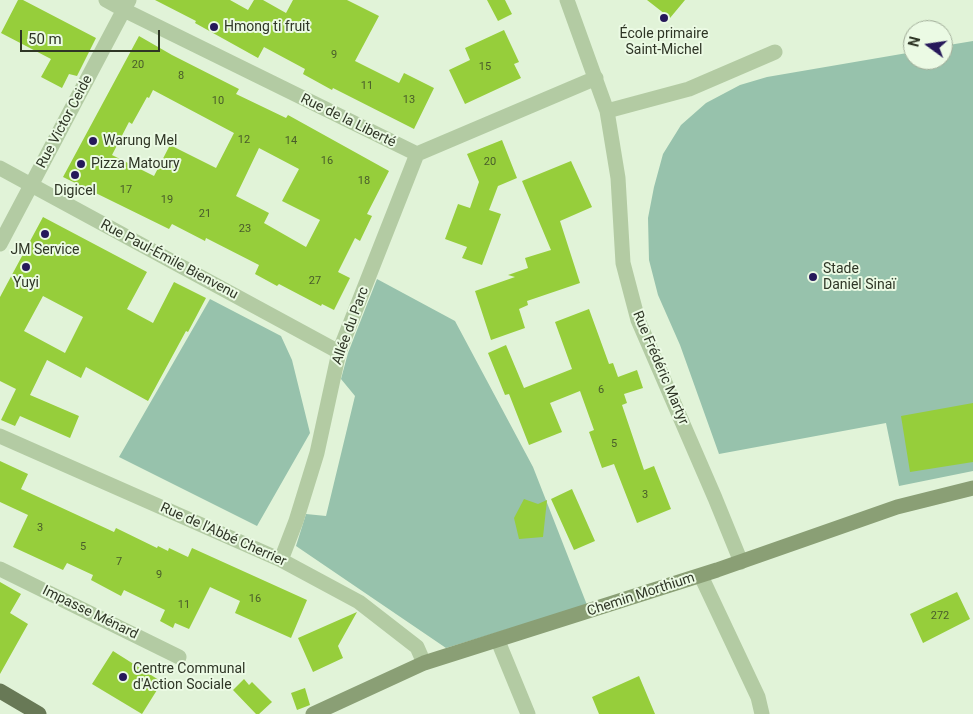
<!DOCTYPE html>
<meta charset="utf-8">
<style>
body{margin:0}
#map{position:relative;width:973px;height:714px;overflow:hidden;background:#e1f3d8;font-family:Roboto,sans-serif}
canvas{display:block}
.north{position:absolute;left:903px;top:20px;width:50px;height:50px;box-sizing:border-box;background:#ebfae4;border:1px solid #a0ac98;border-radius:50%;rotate:284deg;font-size:14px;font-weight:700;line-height:20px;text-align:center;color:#2f3626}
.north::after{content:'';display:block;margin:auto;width:18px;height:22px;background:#26195a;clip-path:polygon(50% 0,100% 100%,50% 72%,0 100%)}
.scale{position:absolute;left:20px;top:30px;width:140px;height:22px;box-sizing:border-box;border:2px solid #2f3626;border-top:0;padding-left:6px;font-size:15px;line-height:18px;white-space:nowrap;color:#2f3626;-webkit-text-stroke:4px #ebfae4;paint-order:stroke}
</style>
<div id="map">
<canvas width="973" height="714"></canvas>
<div class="north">N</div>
<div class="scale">50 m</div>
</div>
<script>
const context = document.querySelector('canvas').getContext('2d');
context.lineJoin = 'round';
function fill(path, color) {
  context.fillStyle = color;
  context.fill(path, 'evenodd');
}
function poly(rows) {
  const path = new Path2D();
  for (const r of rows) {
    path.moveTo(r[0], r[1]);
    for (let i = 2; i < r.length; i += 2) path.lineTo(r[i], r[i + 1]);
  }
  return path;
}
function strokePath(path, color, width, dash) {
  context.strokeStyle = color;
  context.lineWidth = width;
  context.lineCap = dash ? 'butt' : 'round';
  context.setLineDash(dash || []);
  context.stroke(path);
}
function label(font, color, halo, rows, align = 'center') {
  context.font = font + ' Roboto,sans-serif';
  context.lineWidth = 4;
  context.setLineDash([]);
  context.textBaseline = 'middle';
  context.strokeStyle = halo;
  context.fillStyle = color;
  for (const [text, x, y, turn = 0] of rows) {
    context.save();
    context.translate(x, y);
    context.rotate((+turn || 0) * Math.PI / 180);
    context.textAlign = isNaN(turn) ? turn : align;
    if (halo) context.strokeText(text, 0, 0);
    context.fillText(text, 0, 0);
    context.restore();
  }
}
const green = poly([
 [973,41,973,471,899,486,886,423,719,454,680,345,658,295,649,260,648,218,654,187,663,154,681,125,706,103,740,85,767,77,913,52,913,60,943,60,943,46],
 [377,279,455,321,533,467,587,605,446,648,296,546,306,514,326,516,355,396,341,379,348,353],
 [210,299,281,336,292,360,310,433,257,526,119,457]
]);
const building = poly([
 [18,0,23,0,96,38,77,76,69,74,62,88,41,77,51,59,1,33],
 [155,0,230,0,248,10,254,0,263,0,286,13,293,0,347,0,379,16,355,61,399,83,404,73,434,88,414,129,333,88,332,90,303,74,305,69,264,47,258,58,195,23,196,21],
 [487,0,505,0,512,14,498,21],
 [647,0,685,0,670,18],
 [504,30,519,62,514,64,521,78,465,104,449,70,470,60,465,48],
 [139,36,172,55,239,89,236,94,286,118,288,115,389,171,367,214,372,216,360,241,355,238,338,272,350,278,334,310,322,304,321,306,279,284,277,286,255,274,259,265,206,238,205,241,172,224,169,229,63,177],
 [153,90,234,133,216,168,170,145,154,176,112,155,129,122,132,124,147,97,149,98],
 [259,148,299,169,282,201,320,220,306,247,264,223,269,213,236,196],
 [502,140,517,178,498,186,489,210,501,214,482,265,462,258,467,247,445,239,458,204,470,208,479,182,467,154],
 [571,161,592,207,560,221,580,283,527,301,528,305,519,309,525,328,491,340,475,291,515,277,508,275,528,268,525,258,551,250,522,181],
 [43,217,147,272,127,309,153,323,174,282,206,298,188,332,186,331,148,401,86,367,81,378,47,360,30,395,79,416,70,438,20,416,15,426,1,420,16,389,0,381,0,297],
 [43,296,83,317,65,353,24,331],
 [589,309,609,364,613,363,618,377,637,370,643,388,624,394,627,403,622,405,644,470,654,466,671,509,637,523,614,464,602,468,589,432,594,430,580,391,550,403,562,432,529,445,509,394,505,395,488,353,506,345,524,388,572,369,555,322],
 [973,403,973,462,910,472,901,416],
 [0,461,28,474,21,489,114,532,116,528,157,548,158,546,168,551,169,548,188,557,192,548,307,600,291,638,235,613,240,601,210,587,189,629,175,623,173,628,160,621,165,610,124,590,121,596,91,580,93,575,67,563,63,570,13,547,28,515,0,502],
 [572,489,595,541,574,550,551,499],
 [524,499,538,504,547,500,543,537,519,539,514,518],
 [0,582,21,594,10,613,28,624,0,674],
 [957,592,970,619,923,643,910,614],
 [357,612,338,646,343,658,313,672,298,638],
 [113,651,162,682,142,714,92,684],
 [639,676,655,714,599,714,592,697],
 [244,679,249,685,252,682,272,702,259,714,256,714,233,690],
 [305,688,310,705,297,710,291,693]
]);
const street = poly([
 [106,0,124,10,417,154,596,78],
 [567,0,607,111,618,178,623,263,638,320,715,498,741,562],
 [607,111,689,89,775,52],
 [0,168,339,352],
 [0,244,129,0],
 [0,436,281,560,359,602,417,647,424,663],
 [281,560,296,521,317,453,339,352,417,154],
 [0,569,179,657],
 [701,576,758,697,762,714],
 [498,641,528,714]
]);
const secondary = poly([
 [313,714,424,663,717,570,897,507,973,488]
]);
const primary = poly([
 [0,691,39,714]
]);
const markers = [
 [664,18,5,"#26195a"],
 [214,27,5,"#26195a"],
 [93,141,5,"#26195a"],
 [81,164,5,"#26195a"],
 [75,175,5,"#26195a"],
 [45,234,5,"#26195a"],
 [26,267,5,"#26195a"],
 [813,277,5,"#26195a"],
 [123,677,5,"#26195a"]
];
const numberNames = [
 ["9",334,55],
 ["20",138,65],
 ["15",485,67],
 ["8",181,76],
 ["11",367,86],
 ["13",409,100],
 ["10",218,101],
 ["12",244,140],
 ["14",291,141],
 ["16",327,161],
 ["20",490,162],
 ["18",364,181],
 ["17",126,190],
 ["19",167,200],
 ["21",205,214],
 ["23",245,229],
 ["27",315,281],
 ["6",601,390],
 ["5",614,444],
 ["3",645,495],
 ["3",40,528],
 ["5",83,547],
 ["7",119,562],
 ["9",159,575],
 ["16",255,599],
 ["11",184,605],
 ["272",940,616]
];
const poiNames = [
 ["Hmong ti fruit",224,27],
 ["École primaire",664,34,"center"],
 ["Saint-Michel",664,50,"center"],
 ["Warung Mel",103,141],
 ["Pizza Matoury",91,164],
 ["Digicel",75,191,"center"],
 ["JM Service",45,250,"center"],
 ["Stade",823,269],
 ["Daniel Sinaï",823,285],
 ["Yuyi",26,283,"center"],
 ["Centre Communal",133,669],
 ["d'Action Sociale",133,685]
];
const streetNames = [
 ["Rue de la Liberté",348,121,26],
 ["Rue Victor Ceide",65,122,-62],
 ["Rue Paul-Émile Bienvenu",169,260,28],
 ["Allée du Parc",351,326,-70],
 ["Rue Frédéric Martyr",660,368,67],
 ["Rue de l'Abbé Cherrier",223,535,24],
 ["Chemin Morthium",641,595,-18],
 ["Impasse Ménard",90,613,26]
];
fill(green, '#97c2ac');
fill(building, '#96ce3b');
strokePath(street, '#b3cba3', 15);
strokePath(secondary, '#8a9f75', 15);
strokePath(primary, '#687956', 15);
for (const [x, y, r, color] of markers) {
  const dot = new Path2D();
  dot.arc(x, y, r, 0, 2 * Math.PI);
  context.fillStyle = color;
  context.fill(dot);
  strokePath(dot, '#ebfae4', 2);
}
label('11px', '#495c2b', null, numberNames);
label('14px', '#2f3626', '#ebfae4', poiNames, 'left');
label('14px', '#2f3626', '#ebfae4', streetNames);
</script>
